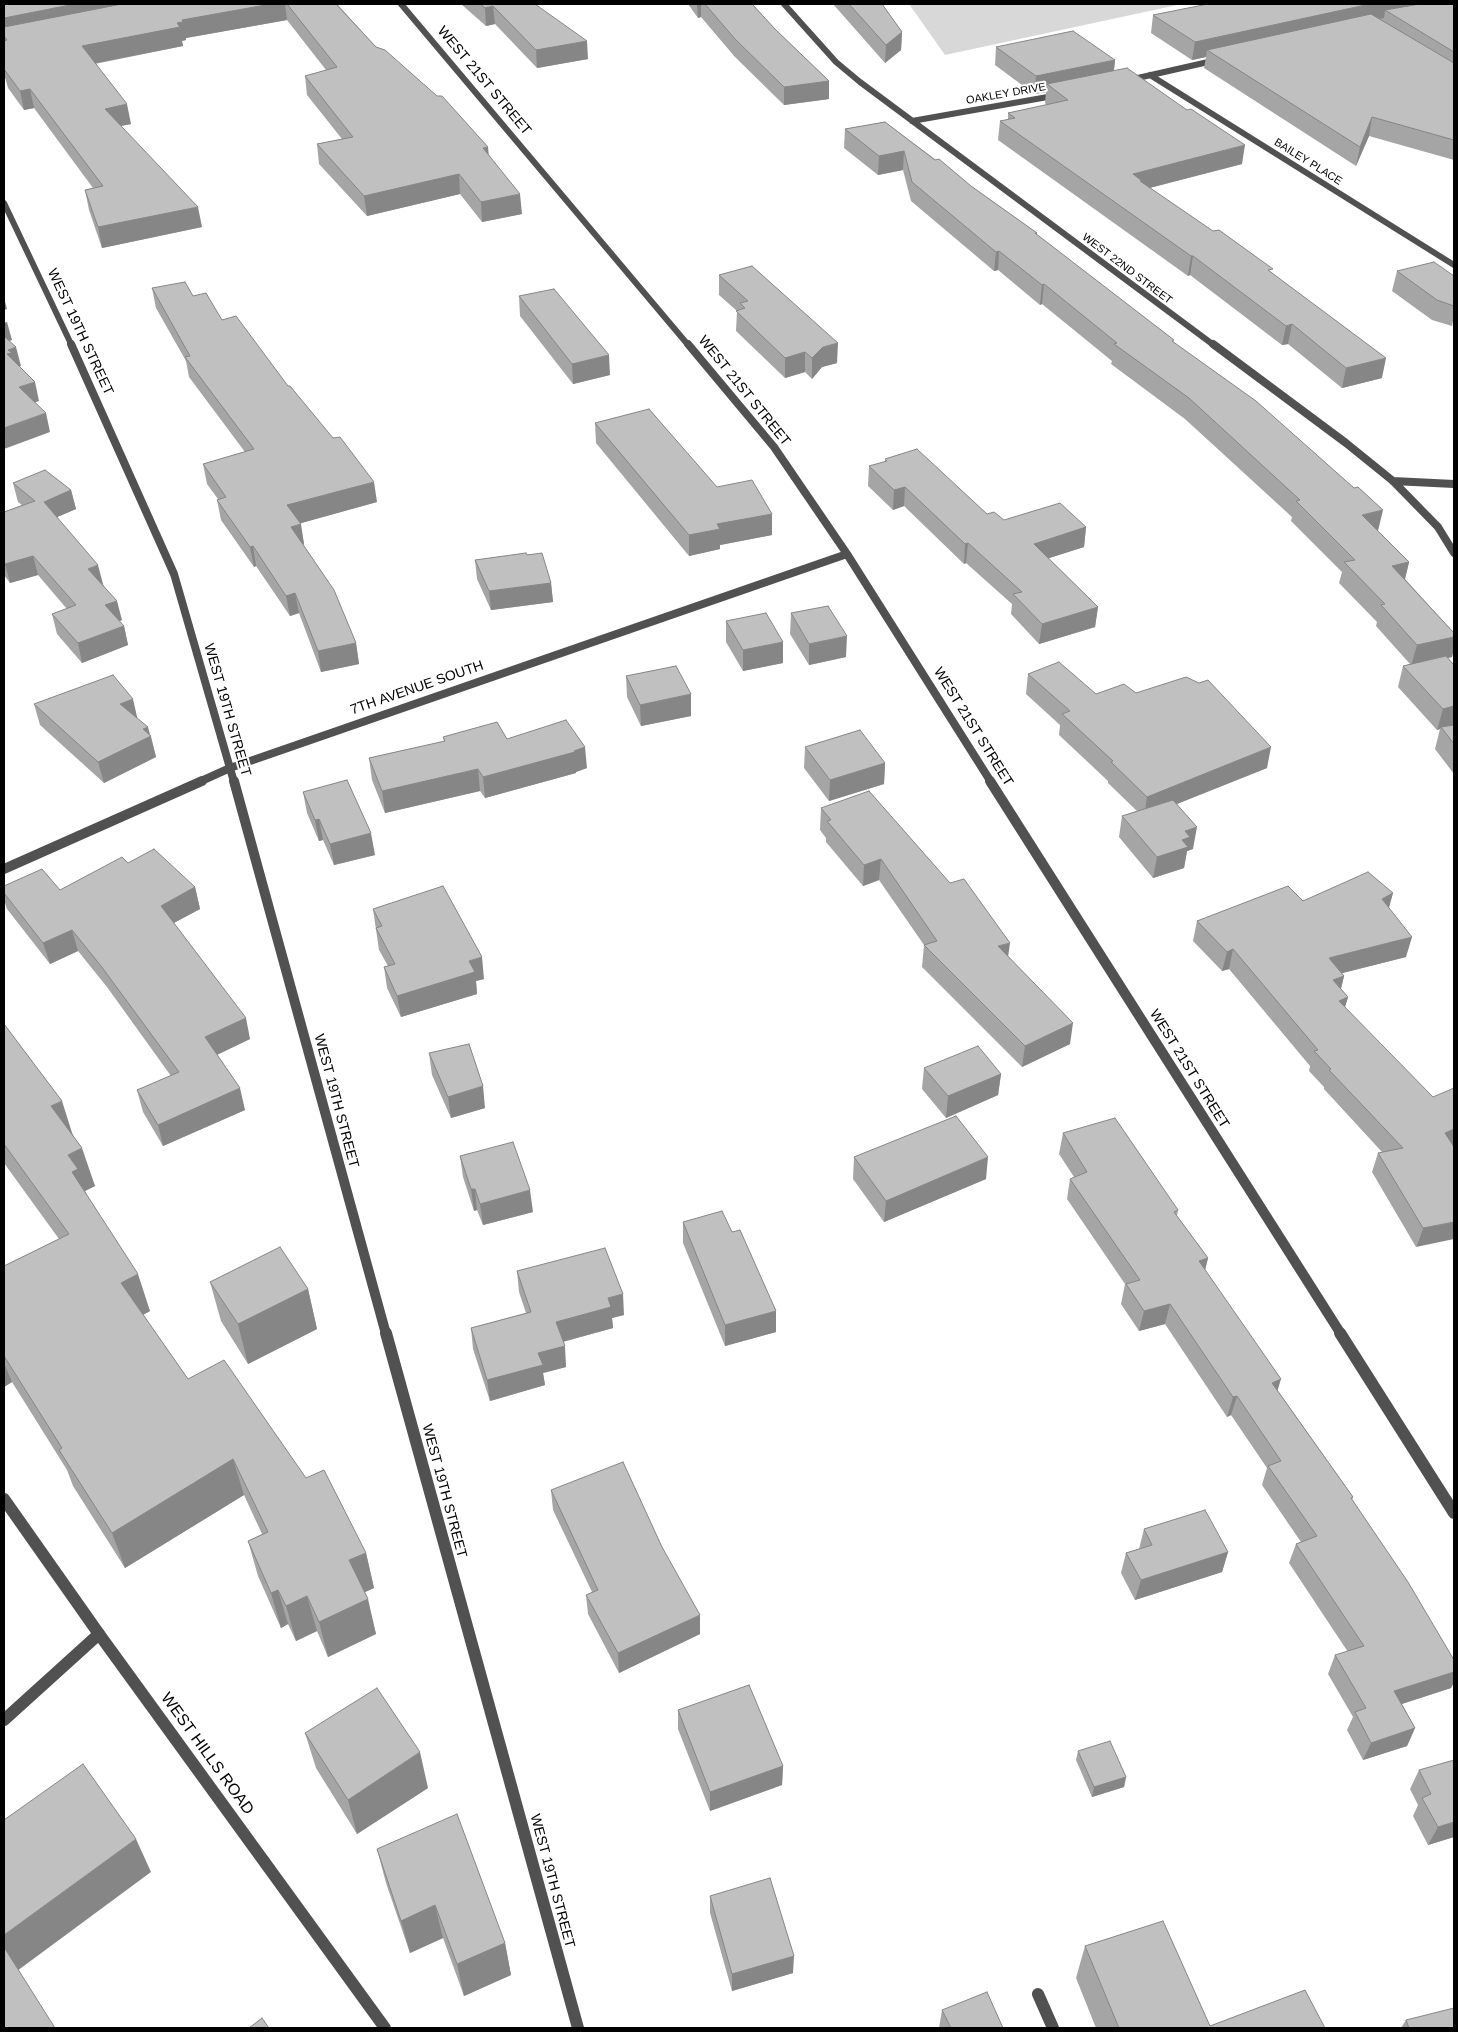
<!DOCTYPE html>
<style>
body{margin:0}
#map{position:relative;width:1458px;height:2032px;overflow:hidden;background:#fff;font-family:Helvetica,sans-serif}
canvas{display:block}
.frame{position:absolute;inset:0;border:5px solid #000;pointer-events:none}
</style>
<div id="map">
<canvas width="1458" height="2032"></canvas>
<div class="frame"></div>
</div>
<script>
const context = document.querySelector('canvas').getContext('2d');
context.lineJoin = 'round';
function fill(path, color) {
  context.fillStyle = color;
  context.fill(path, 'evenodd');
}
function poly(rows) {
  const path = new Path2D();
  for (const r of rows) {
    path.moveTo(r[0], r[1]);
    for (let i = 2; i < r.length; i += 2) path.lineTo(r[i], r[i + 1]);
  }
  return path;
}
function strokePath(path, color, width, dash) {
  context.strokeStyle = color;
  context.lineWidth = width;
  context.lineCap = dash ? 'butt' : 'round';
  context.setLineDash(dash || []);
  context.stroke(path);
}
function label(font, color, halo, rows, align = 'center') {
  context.font = font + ' Helvetica,sans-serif';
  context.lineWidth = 4;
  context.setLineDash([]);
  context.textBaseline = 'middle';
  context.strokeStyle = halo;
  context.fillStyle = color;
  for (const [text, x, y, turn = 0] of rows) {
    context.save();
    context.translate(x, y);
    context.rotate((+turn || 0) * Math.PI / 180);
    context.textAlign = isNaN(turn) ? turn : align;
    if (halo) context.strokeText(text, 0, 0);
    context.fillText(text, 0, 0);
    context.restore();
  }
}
const green = poly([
 [909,4,1182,4,945,55]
]);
const service = poly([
 [1038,1994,1053,2028]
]);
const minorFar3 = poly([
 [401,4,689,346],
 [784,4,836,62,860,82,1215,346],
 [1150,75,1454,265],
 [1129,80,1217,60],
 [912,121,1059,95],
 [4,203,72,346]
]);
const minorFar2 = poly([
 [71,344,174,574,234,782],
 [688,344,774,447,847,554,991,782],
 [1213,344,1346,443,1393,481,1438,527,1454,553],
 [1393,481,1454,484],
 [199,782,230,768,847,554]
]);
const minorFar1 = poly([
 [234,781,386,1334],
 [990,781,1341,1334],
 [4,869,202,781]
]);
const minor = poly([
 [386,1333,578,2028],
 [1340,1333,1454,1513],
 [4,1720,99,1634]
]);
const tertiary = poly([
 [4,1499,99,1634,385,2028]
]);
const wall = poly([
 [4,4,343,4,338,5,376,47,489,155,522,214,482,222,460,194,367,216,319,164,317,144,342,139,307,95,305,76,326,70,287,20,186,38,186,40,182,41,183,46,95,64,131,124,121,126,202,227,102,248,89,210,85,190,93,188,34,108,24,110,8,88,4,74],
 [461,4,535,4,588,59,537,68,495,24,486,26],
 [688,4,752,4,775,29,829,81,829,99,784,105,735,57,701,17,698,18],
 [833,4,882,4,902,32,901,50,885,63],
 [1454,4,1454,160,1369,136,1356,166,1204,68,1206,57,1192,60,1151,33,1153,15],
 [996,47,1115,60,1114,70,1242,164,1150,188,1272,273,1382,378,1342,388,1288,344,1282,345,1190,275,1188,276,998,140,1000,121,1008,120,1008,113,1047,105,1045,103,1046,92,1034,94,995,65],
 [885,122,971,186,1037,233,1037,235,1174,342,1378,531,1409,562,1405,579,1454,633,1454,648,1452,657,1448,658,1454,665,1454,774,1435,749,1440,729,1437,730,1398,687,1403,666,1410,664,1376,626,1377,622,1339,583,1342,572,1291,521,1292,517,1185,419,1111,364,1112,361,1042,304,1040,305,998,270,994,271,911,201,903,170,878,175,844,148,845,129],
 [1397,271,1454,276,1454,315,1452,326,1432,320,1392,291],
 [719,275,837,363,822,367,812,379,805,372,785,378,736,331,737,311,719,295],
 [152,288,193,296,222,320,288,386,377,502,300,523,304,544,303,545,356,643,359,664,321,672,299,613,290,616,256,566,254,567,221,520,217,500,218,499,207,484,203,464,245,452,189,377,186,361,156,308],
 [519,296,610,375,573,384,520,316],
 [595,423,717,487,772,514,772,535,720,545,720,549,689,556,596,443],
 [885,459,987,514,1004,520,1086,527,1084,547,1048,558,1098,607,1095,627,1039,644,1011,614,1012,604,966,563,964,564,904,506,893,510,868,486,869,466,885,462],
 [13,483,71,490,76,509,57,517,103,584,122,620,119,621,124,626,128,645,82,663,57,634,52,614,67,609,38,575,10,583,4,575,4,512,22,505,18,502],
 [527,555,551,583,553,602,491,610,477,579,475,560],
 [791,613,846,657,809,665,790,634],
 [726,621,783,663,743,671,726,642],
 [1028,674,1096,694,1136,693,1267,768,1177,804,1193,849,1187,851,1184,868,1153,878,1119,837,1122,816,1137,811,1108,783,1108,781,1059,735,1060,725,1026,694],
 [626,676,691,716,641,726,627,697],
 [34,704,137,719,151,736,156,757,104,783,40,725],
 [443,737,507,739,587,768,576,772,576,773,485,798,480,791,385,813,372,780,369,758,444,742],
 [805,747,885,763,884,784,829,801,804,768],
 [303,792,375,855,334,865,323,840,319,841,307,813],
 [821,808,1008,956,1070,1044,1022,1067,922,967,924,945,879,880,863,886,826,842,826,838,820,830],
 [128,863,195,887,200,909,174,923,250,1039,217,1055,245,1110,163,1146,143,1112,137,1090,171,1076,107,987,78,951,50,964,7,909,4,900,4,886,60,890],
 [1393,893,1389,908,1406,957,1342,973,1344,976,1341,989,1348,997,1345,1007,1454,1146,1416,1247,1372,1172,1378,1153,1382,1152,1324,1089,1324,1087,1309,1071,1310,1066,1229,969,1222,971,1193,941,1197,921,1303,901],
 [373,909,484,979,476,981,477,994,401,1017,387,988,384,967,388,966,379,950],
 [4,1024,73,1135,95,1186,85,1191,86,1194,150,1311,143,1315,188,1379,306,1478,366,1553,374,1588,364,1592,376,1634,328,1657,317,1631,296,1641,288,1624,281,1628,258,1576,248,1541,262,1534,244,1495,125,1568,73,1486,67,1470,12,1382,4,1387,4,1266,59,1239,4,1163],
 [429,1053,485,1108,451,1118,432,1075],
 [924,1068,1001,1074,998,1095,946,1118,922,1089],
 [1063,1133,1178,1210,1177,1216,1208,1258,1205,1270,1278,1391,1353,1497,1352,1500,1454,1660,1454,1682,1451,1688,1402,1704,1415,1728,1407,1746,1363,1760,1347,1730,1353,1717,1328,1674,1335,1655,1348,1652,1289,1563,1296,1544,1301,1542,1262,1485,1267,1468,1231,1415,1227,1417,1165,1324,1139,1331,1121,1304,1125,1284,1067,1199,1070,1179,1074,1177,1059,1154],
 [460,1156,533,1212,483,1225,477,1210,474,1211,463,1177],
 [854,1157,986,1179,884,1222,853,1179],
 [683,1222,776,1332,725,1346,683,1243],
 [517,1271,624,1315,612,1318,613,1328,563,1342,566,1367,543,1373,545,1385,490,1401,473,1349,471,1328,526,1313,519,1292],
 [210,1282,308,1289,317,1329,248,1364,221,1321],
 [551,1490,700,1634,619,1673,588,1614,586,1595,592,1592,553,1510],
 [1144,1529,1228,1552,1222,1572,1135,1600,1121,1573,1126,1553,1139,1549],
 [678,1710,783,1766,782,1785,710,1811,678,1729],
 [305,1733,428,1788,357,1834,316,1768],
 [1078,1751,1126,1777,1124,1787,1092,1797,1076,1760],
 [1419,1770,1454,1837,1428,1845,1413,1816,1418,1805,1410,1789],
 [377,1849,505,1943,511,1975,464,1996,443,1938,410,1953,386,1883],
 [710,1896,793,1973,732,1991,710,1913],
 [1085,1946,1210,2026,1325,2028,1096,2028,1076,1978],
 [942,2010,1003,2028,939,2028],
 [1406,2020,1454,2028,1401,2028]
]);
const shadedWall = poly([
 [75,4,168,4,4,36,4,18],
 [271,4,285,4,287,20,186,38,186,40,182,41,183,46,86,65,82,46,177,23,182,20],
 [697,4,701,4,701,17,698,18],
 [1370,4,1454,4,1385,10,1384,18,1215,55,1207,50,1206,57,1192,60,1195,42],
 [493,6,495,24,486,26,485,8],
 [902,32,901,50,885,63,886,45],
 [587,41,588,59,537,68,536,50],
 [1115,60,1113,78,1047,84,1046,92,1034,94,1036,76],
 [829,81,829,99,784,105,784,87],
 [30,89,34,108,24,110,20,91],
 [127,104,131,124,109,128,105,109],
 [1372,117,1369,136,1356,166,1360,147],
 [1245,145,1242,164,1141,190,1133,174],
 [488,147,490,167,483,148],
 [904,151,903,170,878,175,879,156],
 [459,174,460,194,367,216,364,196],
 [520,194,522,214,482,222,481,202],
 [198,207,202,227,102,248,98,227],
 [999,251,998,270,994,271,996,252],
 [1191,256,1193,256,1190,275,1188,276],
 [1044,284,1042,304,1040,305,1042,285],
 [4,298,7,309,4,310],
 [7,322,12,340,4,343,4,323],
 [1292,324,1288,344,1282,345,1286,326],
 [838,343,837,363,822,367,812,379,812,358,823,347],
 [16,347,21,366,15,368,7,354,8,350],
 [805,352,805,372,785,378,785,358],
 [609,355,610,375,573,384,572,364],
 [1386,358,1382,378,1342,388,1346,368],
 [35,382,39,401,24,406,19,387],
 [46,413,50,432,4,449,4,428],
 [374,482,377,502,291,526,287,505],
 [905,487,904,506,893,510,894,490],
 [71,490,76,509,48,521,44,502],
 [1383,510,1378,531,1362,515],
 [772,514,772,535,720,545,720,549,689,556,689,535,717,524],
 [301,524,304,544,294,547,291,527],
 [1086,527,1084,547,1031,564,1034,544],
 [968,543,966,563,964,564,965,544],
 [253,546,256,566,254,567,250,547],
 [33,556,38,575,10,583,5,564],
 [1409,562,1404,583,1392,566],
 [98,565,103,584,93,588,88,569],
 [551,583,553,602,491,610,489,591],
 [295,593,299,613,290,616,286,596],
 [117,601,122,620,110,625,105,605],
 [1098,607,1095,627,1039,644,1042,624],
 [124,626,128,645,82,663,78,643],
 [847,636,846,657,809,665,809,644],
 [1454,637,1454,648,1452,657,1411,666,1417,645],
 [783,642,783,663,743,671,743,650],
 [356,643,359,664,321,672,318,651],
 [691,694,691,716,641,726,640,705],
 [133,699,138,721,120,704],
 [1454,706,1454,726,1441,727,1440,729,1437,730,1443,709],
 [148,727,156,757,104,783,98,762,143,729],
 [585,747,587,768,576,772,576,773,485,798,483,777],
 [1271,747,1267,768,1144,817,1147,797],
 [885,763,884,784,829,801,830,780],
 [478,769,480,791,385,813,382,791],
 [319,819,323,840,319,841,315,820],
 [1197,827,1193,849,1187,851,1184,868,1153,878,1157,857,1185,831],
 [371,833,375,855,334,865,330,844],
 [881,859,879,880,863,886,864,865],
 [195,887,200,909,166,927,161,906],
 [1393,893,1387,913,1382,899],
 [72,930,78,951,50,964,43,943],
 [1412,937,1406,957,1323,978,1329,958],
 [1010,943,1007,964,998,946],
 [1233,949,1229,969,1222,971,1227,952],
 [482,957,484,979,476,981,477,994,401,1017,397,996,469,961],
 [1344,976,1339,996,1333,980],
 [1348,997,1342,1017,1339,1001],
 [246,1018,250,1039,210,1058,205,1037],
 [1073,1023,1070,1044,1022,1067,1025,1046],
 [1001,1074,998,1095,946,1118,948,1096],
 [483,1086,485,1108,451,1118,448,1097],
 [240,1088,245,1110,163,1146,158,1125],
 [62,1101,74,1139,51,1106],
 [1454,1129,1454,1146,1438,1152,1445,1133],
 [82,1148,95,1186,85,1191,90,1207,72,1172,68,1155],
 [988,1157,986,1179,884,1222,886,1201],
 [471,1189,475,1189,477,1210,474,1211],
 [530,1190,533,1212,483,1225,480,1204],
 [1454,1222,1454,1239,1416,1247,1423,1228],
 [1208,1258,1203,1278,1199,1261],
 [138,1274,150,1311,133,1320,121,1283],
 [308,1289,317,1329,248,1364,238,1324],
 [623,1294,624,1315,612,1318,613,1328,558,1343,556,1322,608,1298],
 [1170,1304,1165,1324,1139,1331,1144,1311],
 [776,1311,776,1332,725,1346,725,1325],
 [565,1346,566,1367,543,1373,545,1385,490,1401,487,1380,538,1353],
 [4,1363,12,1382,4,1387],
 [1281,1379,1275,1399,1272,1383],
 [1237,1396,1231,1415,1227,1417,1233,1397],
 [233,1459,244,1495,125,1568,112,1533],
 [1228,1552,1222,1572,1135,1600,1141,1580],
 [366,1553,374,1588,357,1596,349,1560],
 [278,1590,288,1624,281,1628,271,1593],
 [307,1596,317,1631,296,1641,286,1606],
 [368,1599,376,1634,328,1657,319,1622],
 [700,1615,700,1634,619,1673,618,1653],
 [1454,1672,1454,1682,1451,1688,1386,1709,1394,1691],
 [1415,1728,1407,1746,1363,1760,1371,1743],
 [420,1752,428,1788,357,1834,348,1800],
 [783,1766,782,1785,710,1811,710,1792],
 [1126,1777,1124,1787,1092,1797,1094,1787],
 [1454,1822,1454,1837,1428,1845,1438,1827],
 [136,1839,151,1872,17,1971,4,1948,4,1935],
 [435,1905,443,1938,410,1953,401,1921],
 [505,1943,511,1975,464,1996,457,1964],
 [794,1956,793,1973,732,1991,732,1974]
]);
const building = poly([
 [4,4,75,4,4,18,4,4],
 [122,4,271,4,182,20,183,22,177,23,180,27,82,46,127,104,105,109,198,207,98,227,85,190,103,186,30,89,20,91,4,69,4,41,7,40,4,36,4,27,122,4],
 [287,4,336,4,376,47,385,50,437,96,442,96,488,147,483,148,520,194,481,202,459,174,364,196,317,144,353,137,305,76,337,67,287,4],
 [480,4,535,4,587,41,536,50,493,6,485,8,480,4],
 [705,4,752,4,775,29,829,81,784,87,735,39,705,4],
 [849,4,882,4,902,32,886,45,849,4],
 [1208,4,1370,4,1195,42,1153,15,1208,4],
 [1420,4,1454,4,1454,52,1385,10,1420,4],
 [1371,14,1454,63,1454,140,1372,117,1360,147,1207,50,1371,14],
 [1073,31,1115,60,1036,76,996,47,1073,31],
 [1127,68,1187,110,1191,109,1245,145,1133,174,1142,181,1140,181,1213,231,1219,230,1273,269,1268,270,1386,358,1346,368,1292,324,1286,326,1193,256,1191,256,1000,121,1015,118,1008,113,1068,100,1047,84,1127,68],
 [885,122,935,160,939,159,971,186,1037,233,1035,233,1174,340,1172,341,1256,401,1354,488,1358,487,1383,510,1362,515,1409,562,1392,566,1454,633,1454,637,1417,645,1381,605,1385,604,1344,562,1355,560,1296,501,1300,500,1189,398,1114,344,1117,343,1044,284,1042,285,999,251,996,252,912,182,904,151,879,156,845,129,885,122],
 [1434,262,1454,276,1454,306,1437,300,1397,271,1434,262],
 [752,266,838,343,823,347,812,358,805,352,785,358,736,311,745,308,740,303,748,301,719,275,752,266],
 [185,282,193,296,206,293,222,320,236,316,288,386,290,386,333,438,340,437,374,482,287,505,301,524,291,527,334,590,356,643,318,651,295,593,286,596,253,546,250,547,217,500,226,497,203,464,254,449,185,357,190,356,152,288,185,282],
 [554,289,609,355,572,364,519,296,554,289],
 [4,336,16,347,8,350,12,353,7,354,35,382,19,387,46,413,4,428,4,336],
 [649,409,717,487,752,480,772,514,717,524,720,529,689,535,595,423,649,409],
 [917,449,987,514,994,512,1004,520,1060,503,1086,527,1034,544,1098,607,1042,624,1013,594,1022,592,968,543,965,544,905,487,894,490,869,466,887,461,885,459,917,449],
 [45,470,71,490,44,502,98,565,88,569,117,601,105,605,124,626,78,643,52,614,76,605,33,556,5,564,4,563,4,512,35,501,13,483,45,470],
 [526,553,527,555,542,553,551,583,489,591,475,560,526,553],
 [828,606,847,636,809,644,791,613,828,606],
 [766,613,783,642,743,650,726,621,766,613],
 [1446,656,1454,665,1454,706,1443,709,1403,666,1446,656],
 [1059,662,1096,694,1124,684,1136,693,1186,677,1199,683,1208,680,1271,747,1147,797,1111,762,1113,761,1062,714,1070,711,1028,674,1059,662],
 [676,666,691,694,640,705,626,676,676,666],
 [113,675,133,699,120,704,148,727,143,729,151,736,98,762,34,704,113,675],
 [566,720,585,747,574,751,575,752,483,777,478,769,382,791,369,758,445,741,443,737,497,722,507,739,566,720],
 [1454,725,1454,744,1441,727,1454,725],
 [860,730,885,763,830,780,805,747,860,730],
 [347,780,371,833,330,844,319,819,315,820,303,792,347,780],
 [869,791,950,883,964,879,1010,943,998,946,1073,1023,1025,1046,924,945,937,941,881,859,864,865,827,821,831,820,821,808,869,791],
 [1173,800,1197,827,1185,831,1190,837,1182,840,1188,847,1157,857,1122,816,1173,800],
 [154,849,195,887,161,906,246,1018,205,1037,240,1088,158,1125,137,1090,179,1072,101,966,72,930,43,943,4,893,4,886,42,869,60,890,122,857,128,863,154,849],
 [1368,872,1393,893,1382,899,1412,937,1329,958,1344,976,1333,980,1348,997,1339,1001,1433,1097,1454,1088,1454,1129,1445,1133,1454,1147,1454,1222,1423,1228,1378,1153,1403,1148,1329,1070,1331,1069,1314,1051,1318,1050,1233,949,1227,952,1197,921,1288,886,1303,901,1368,872],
 [443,886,482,957,469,961,475,972,397,996,384,967,395,964,376,928,382,926,373,909,443,886],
 [4,1024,62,1101,51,1106,82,1148,68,1155,78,1169,72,1172,138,1274,121,1283,188,1379,224,1360,306,1478,324,1470,366,1553,349,1560,368,1599,319,1622,307,1596,286,1606,278,1590,271,1593,248,1541,268,1532,233,1459,112,1533,59,1450,62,1448,4,1356,4,1266,69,1234,4,1144,4,1024],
 [469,1044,483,1086,448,1097,429,1053,469,1044],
 [978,1046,1001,1074,948,1096,924,1068,978,1046],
 [956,1116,988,1157,886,1201,854,1157,956,1116],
 [1115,1118,1178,1210,1174,1212,1208,1258,1199,1261,1281,1379,1272,1383,1353,1497,1351,1498,1408,1582,1454,1660,1454,1672,1394,1691,1415,1728,1371,1743,1355,1712,1366,1708,1335,1655,1364,1646,1296,1544,1317,1536,1268,1466,1281,1461,1237,1396,1233,1397,1170,1304,1144,1311,1126,1284,1140,1280,1070,1179,1087,1172,1063,1133,1115,1118],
 [513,1142,530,1190,480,1204,475,1189,471,1189,460,1156,513,1142],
 [722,1211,732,1232,740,1230,776,1311,725,1325,683,1222,722,1211],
 [280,1247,308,1289,238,1324,210,1282,280,1247],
 [605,1248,623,1294,608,1298,611,1307,556,1322,565,1346,538,1353,543,1365,487,1380,471,1328,531,1312,517,1271,605,1248],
 [623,1462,662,1547,700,1615,618,1653,586,1595,598,1590,551,1490,623,1462],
 [1205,1510,1228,1552,1141,1580,1126,1553,1152,1545,1144,1529,1205,1510],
 [749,1685,783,1766,710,1792,678,1710,749,1685],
 [377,1688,420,1752,348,1800,305,1733,377,1688],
 [1110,1741,1126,1777,1094,1787,1078,1751,1110,1741],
 [1454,1760,1454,1822,1438,1827,1422,1798,1431,1794,1419,1770,1454,1760],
 [83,1764,136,1839,4,1935,4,1820,83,1764],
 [457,1814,505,1943,457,1964,435,1905,401,1921,377,1849,457,1814],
 [770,1878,794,1956,732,1974,710,1896,770,1878],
 [1163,1921,1210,2026,1305,1990,1325,2028,1119,2028,1085,1946,1163,1921],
 [4,1947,55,2028,4,2028,4,1947],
 [987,1992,1003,2028,951,2028,942,2010,987,1992],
 [1454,2008,1454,2028,1409,2028,1406,2020,1454,2008],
 [262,2018,269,2028,249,2028,262,2018]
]);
const farStreetnames = [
 ["OAKLEY DRIVE",1006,94,-10],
 ["BAILEY PLACE",1308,162,32],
 ["WEST 22ND STREET",1127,269,37]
];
const streetNames = [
 ["WEST 21ST STREET",484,81,50],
 ["WEST 19TH STREET",80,332,65],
 ["WEST 21ST STREET",744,391,51],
 ["7TH AVENUE SOUTH",417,688,-19],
 ["WEST 19TH STREET",227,710,74],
 ["WEST 21ST STREET",973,727,58],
 ["WEST 21ST STREET",1189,1069,58],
 ["WEST 19TH STREET",336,1101,75],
 ["WEST 19TH STREET",444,1491,75],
 ["WEST 19TH STREET",552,1881,75]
];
const nearStreetnames = [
 ["WEST HILLS ROAD",207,1754,54]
];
fill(green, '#d8d8d8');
strokePath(service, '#515151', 12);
strokePath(minorFar3, '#515151', 6);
strokePath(minorFar2, '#515151', 8);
strokePath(minorFar1, '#515151', 10);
strokePath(minor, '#515151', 12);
strokePath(tertiary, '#515151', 12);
fill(wall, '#a5a5a5');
fill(shadedWall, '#868686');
fill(building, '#c0c0c0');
strokePath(building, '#868686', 1);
label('11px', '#000', '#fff', farStreetnames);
label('14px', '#000', '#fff', streetNames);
label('16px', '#000', '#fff', nearStreetnames);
</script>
